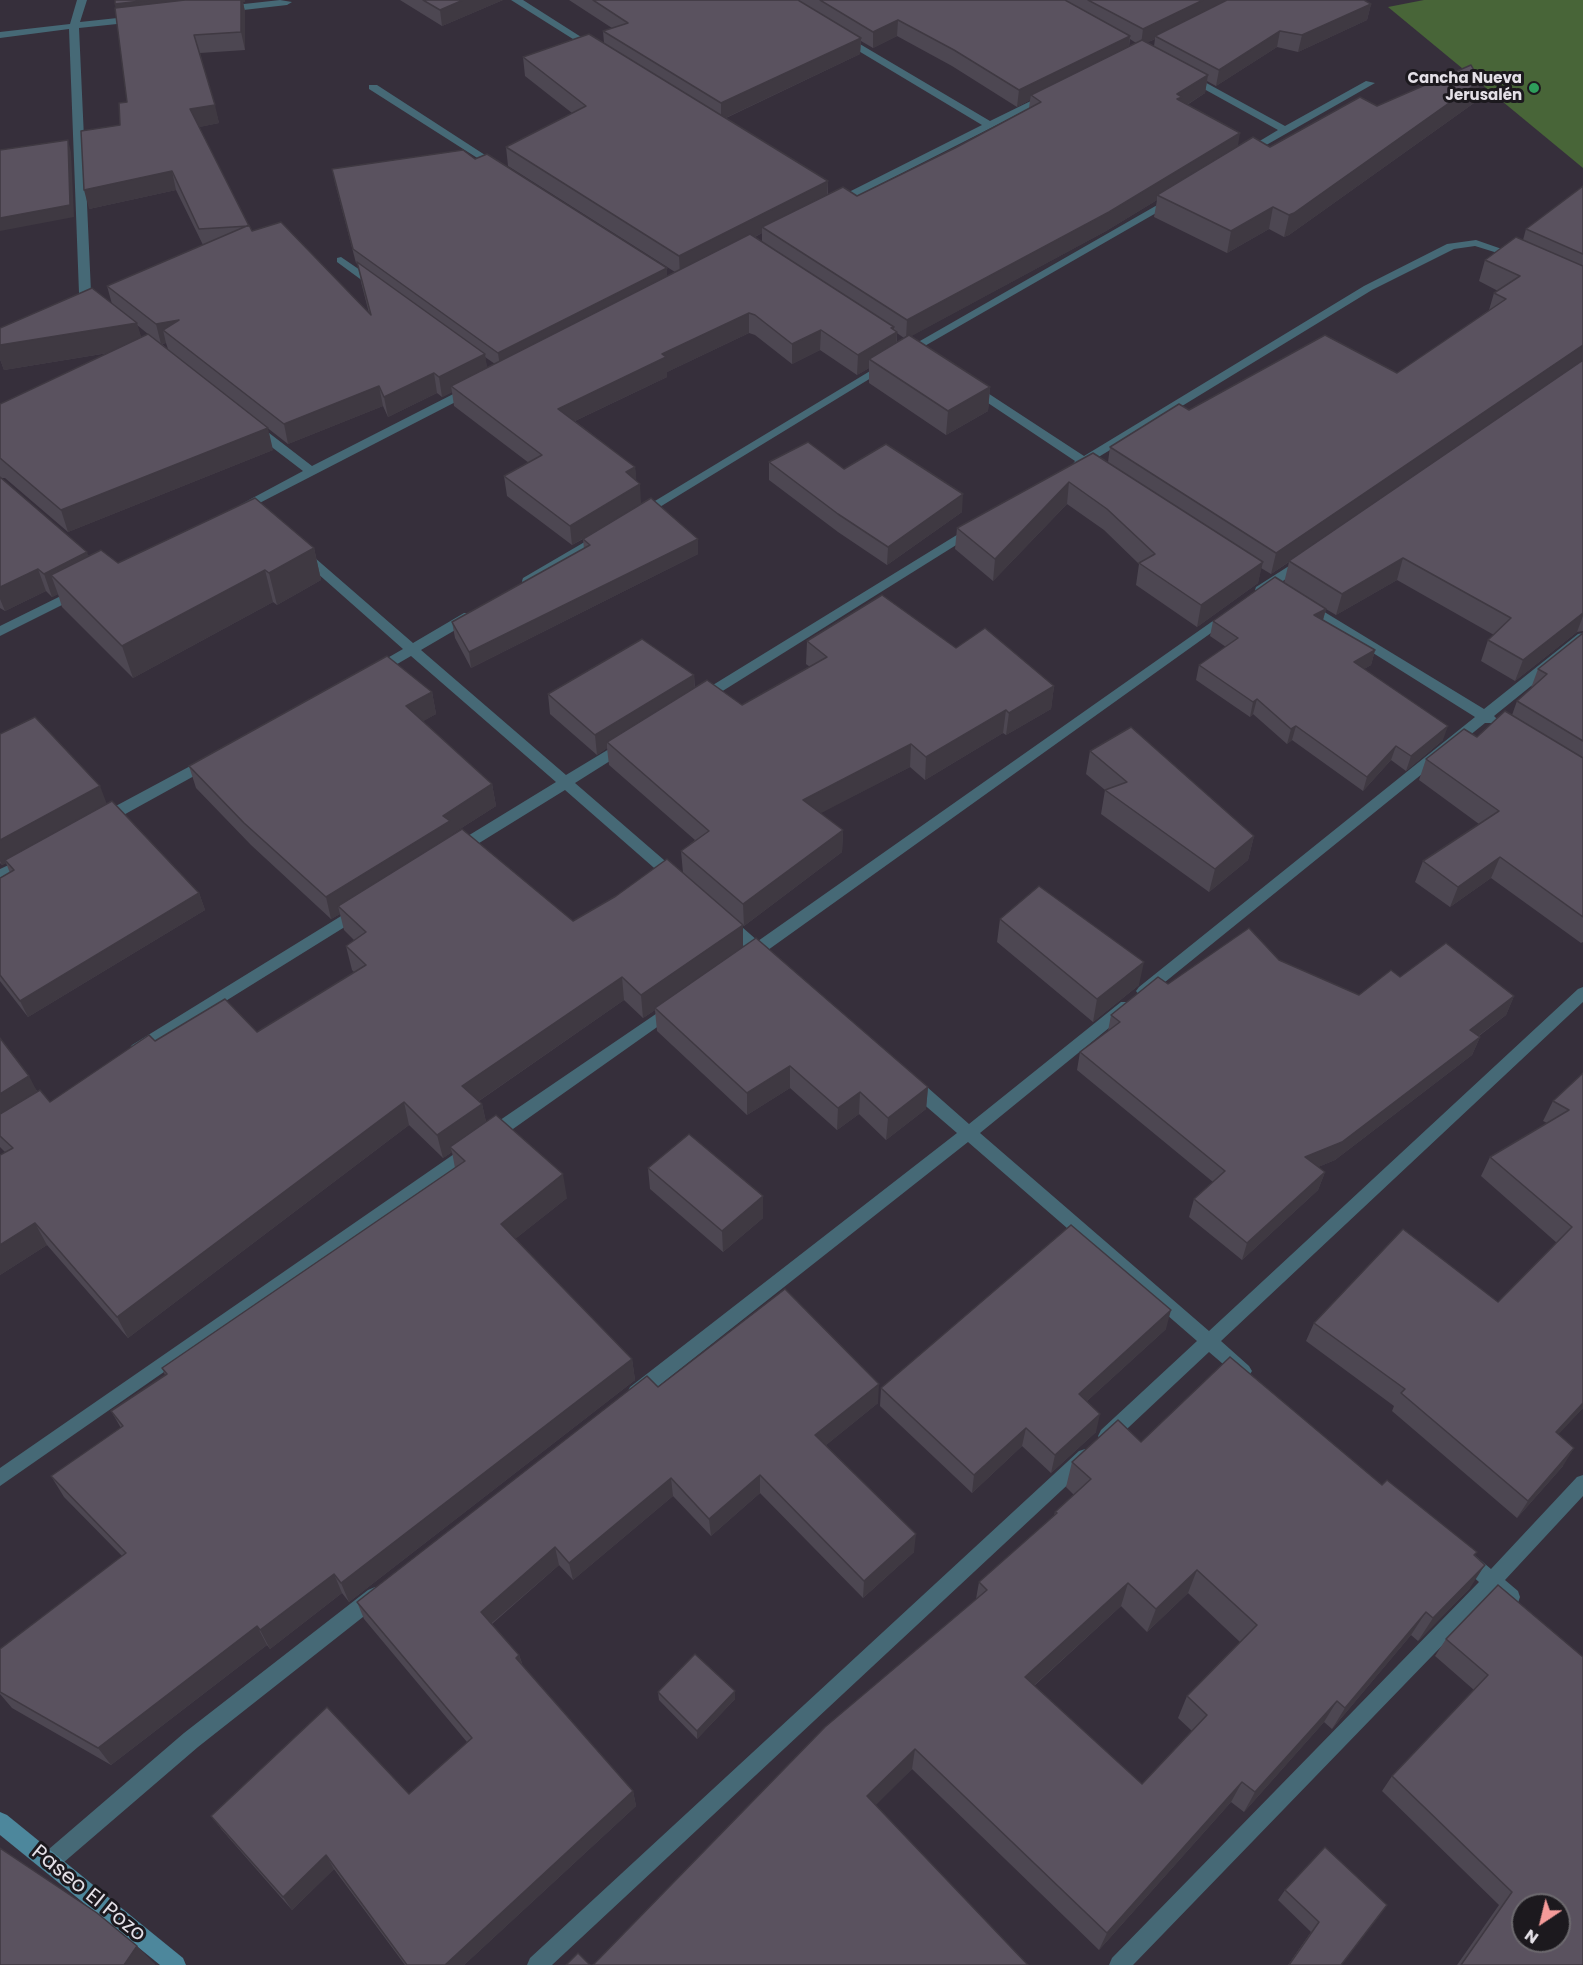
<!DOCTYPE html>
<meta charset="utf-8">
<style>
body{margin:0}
#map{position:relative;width:1583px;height:1965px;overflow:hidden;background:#362f3b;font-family:Poppins,sans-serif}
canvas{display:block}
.north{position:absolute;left:1511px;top:1893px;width:60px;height:60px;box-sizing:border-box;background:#1c191e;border:2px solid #6c696e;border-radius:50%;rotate:215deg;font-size:16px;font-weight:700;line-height:24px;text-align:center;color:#e4e0e7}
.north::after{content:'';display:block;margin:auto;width:21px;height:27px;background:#f59b9a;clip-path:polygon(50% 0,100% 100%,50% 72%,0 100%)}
</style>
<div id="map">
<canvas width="1583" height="1965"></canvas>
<div class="north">N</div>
</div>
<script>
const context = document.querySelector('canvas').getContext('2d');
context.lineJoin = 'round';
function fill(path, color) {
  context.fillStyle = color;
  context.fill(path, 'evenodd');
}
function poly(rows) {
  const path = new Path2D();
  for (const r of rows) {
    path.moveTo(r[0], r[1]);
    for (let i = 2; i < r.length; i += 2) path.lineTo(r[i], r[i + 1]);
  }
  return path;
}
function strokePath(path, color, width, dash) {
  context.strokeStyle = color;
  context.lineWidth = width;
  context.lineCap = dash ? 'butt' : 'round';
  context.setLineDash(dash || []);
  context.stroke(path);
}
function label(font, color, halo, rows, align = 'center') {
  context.font = font + ' Poppins,sans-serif';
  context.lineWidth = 6;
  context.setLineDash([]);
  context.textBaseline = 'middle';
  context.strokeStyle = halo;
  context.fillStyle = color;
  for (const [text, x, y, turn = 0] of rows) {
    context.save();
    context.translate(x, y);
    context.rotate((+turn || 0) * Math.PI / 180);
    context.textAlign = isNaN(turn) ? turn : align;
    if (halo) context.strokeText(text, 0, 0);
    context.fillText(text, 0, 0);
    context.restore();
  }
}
const green = poly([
 [1424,0,1583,0,1583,168,1388,7]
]);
const street = poly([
 [77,0,87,0,80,22,136,16,141,19,136,22,79,28,91,292,105,304,99,307,79,293,69,29,0,38,0,32,70,24,77,0],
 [280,0,292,2,287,5,226,12,221,9,226,6,280,0],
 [511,0,523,0,600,49,592,51,511,0],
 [842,37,848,37,990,121,1043,95,1052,97,839,205,831,205,831,201,982,125,842,41,842,37],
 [1190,74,1285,126,1366,81,1375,83,1247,156,1242,153,1243,151,1278,130,1186,79,1185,77,1190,74],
 [369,85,377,85,502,166,493,168,369,89,369,85],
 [1173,196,1177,197,1177,201,909,355,901,355,899,353,1173,196],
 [1476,240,1522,256,1517,259,1475,246,1454,249,1372,290,1092,461,1097,466,1095,469,1074,468,1072,465,1075,461,967,389,973,385,977,386,1084,456,1364,286,1447,244,1476,240],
 [341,257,379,283,379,287,371,287,337,262,337,258,341,257],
 [885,362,889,363,889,367,645,516,637,516,635,513,885,362],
 [469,386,475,390,473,393,244,511,236,511,234,508,303,471,252,432,252,426,260,426,312,466,469,386],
 [973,525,977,526,979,529,977,532,705,702,695,702,693,699,695,696,973,525],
 [600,533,606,537,604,540,533,584,523,584,522,581,523,578,600,533],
 [303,550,307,551,413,643,464,613,474,613,475,616,474,619,421,650,566,775,619,743,629,743,631,746,629,749,575,783,679,873,681,877,679,881,669,881,565,790,463,853,453,853,451,849,453,845,556,782,411,656,380,674,370,674,368,671,370,668,403,649,299,557,297,554,303,550],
 [1303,557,1309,561,1307,564,1266,593,1256,593,1255,590,1256,587,1303,557],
 [77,588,83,592,82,595,0,636,0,626,77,588],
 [1308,602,1484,709,1578,634,1583,633,1583,644,1494,716,1498,720,1496,723,1485,723,1149,995,1139,995,1136,991,1139,987,1475,717,1303,609,1302,606,1303,603,1308,602],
 [1227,611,1232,612,1233,615,1232,618,768,950,772,956,770,960,765,962,757,958,748,962,743,960,741,956,747,949,724,928,722,924,724,920,734,920,758,941,1227,611],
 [209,756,216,761,214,765,109,823,99,823,97,819,99,815,209,756],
 [28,856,33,857,35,861,33,865,0,881,0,869,28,856],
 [359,905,364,907,366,911,364,915,142,1053,137,1055,132,1053,129,1049,132,1045,359,905],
 [1583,987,1583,1002,1221,1341,1249,1366,1252,1371,1249,1376,1243,1379,1237,1376,1209,1352,1113,1442,1107,1444,1101,1442,1098,1436,1101,1430,1197,1341,968,1142,642,1399,636,1401,630,1399,627,1393,630,1387,957,1133,906,1089,904,1084,906,1079,912,1078,918,1079,969,1124,1121,1002,1131,1002,1134,1006,1131,1010,980,1133,1209,1331,1578,989,1583,987],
 [672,1003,677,1005,680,1009,677,1013,496,1141,490,1143,484,1141,482,1136,484,1131,672,1003],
 [470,1143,476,1145,478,1150,476,1155,0,1486,0,1468,470,1143],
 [1085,1449,1091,1451,1094,1457,1091,1463,552,1965,527,1965,530,1958,1079,1451,1085,1449],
 [1583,1475,1583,1496,1505,1580,1518,1591,1520,1597,1518,1603,1511,1606,1504,1603,1493,1593,1133,1965,1109,1965,1112,1958,1479,1582,1459,1564,1456,1558,1459,1552,1465,1549,1471,1552,1491,1569,1577,1477,1583,1475],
 [375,1587,382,1590,384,1596,382,1602,198,1747,56,1869,49,1872,42,1869,39,1862,42,1855,184,1733,368,1590,375,1587]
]);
const secondary = poly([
 [0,1812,7,1815,183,1958,186,1965,160,1965,0,1835,0,1812]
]);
const wall = poly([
 [115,0,245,0,245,2,243,2,245,12,245,50,200,53,219,123,199,127,252,231,369,313,361,282,358,264,356,263,335,183,332,169,475,159,667,276,675,272,508,166,506,147,572,113,525,76,523,57,604,43,603,31,612,28,569,0,1364,0,1371,4,1367,20,1298,52,1277,47,1216,86,1207,81,1205,93,1187,105,1238,146,1270,147,1377,106,1480,81,1474,103,1289,235,1284,237,1269,229,1227,253,1154,217,1157,200,1106,231,911,336,990,387,988,411,946,435,869,383,869,368,857,375,820,350,792,364,755,335,749,333,667,372,667,377,575,421,635,467,636,481,641,504,698,554,471,668,455,638,452,622,584,549,583,539,572,545,507,496,504,476,529,463,454,406,452,392,442,397,437,393,388,417,383,406,288,444,228,397,273,450,68,532,5,478,1,478,89,556,118,563,314,548,321,580,277,605,273,602,133,678,62,607,58,594,52,597,46,591,5,611,0,608,0,404,108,353,4,370,0,359,0,328,112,304,107,286,203,245,176,190,89,209,120,125,127,102],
 [897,36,952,66,1017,107,1030,100,1029,108,955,148,857,196,828,195,828,181,726,118,860,54,861,41,873,48],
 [1130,39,1136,43,1129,47],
 [1155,39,1154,46,1147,42,1151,41],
 [762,233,762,242,755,237],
 [137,325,148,334,141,337],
 [897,333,904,338,897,342],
 [166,343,168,349,162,344],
 [485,357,495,364,487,368],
 [400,0,503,0,442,26],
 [1583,186,1583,631,1577,632,1515,681,1481,661,1488,640,1494,635,1397,580,1336,615,1326,609,1323,620,1375,650,1371,665,1364,669,1443,740,1406,771,1391,760,1363,791,1292,740,1287,744,1253,714,1250,717,1196,680,1199,665,1226,647,1210,636,1213,621,1284,583,1289,562,1271,574,1261,568,1258,583,1197,627,1136,585,1139,564,1104,530,1067,504,993,581,955,549,957,528,1108,462,1110,447,1189,410,1397,373,1489,310,1494,293,1498,291,1479,281,1485,260,1523,240,1526,229],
 [769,462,844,469,962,512,887,565,838,532,769,480],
 [1583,633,1583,942,1581,943,1491,878,1450,907,1415,882,1423,861,1479,824,1419,780,1426,759,1477,737,1512,715,1517,701,1531,688,1538,669],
 [807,641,956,648,1054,686,1051,709,1006,735,1003,733,925,780,910,767,820,813,843,830,842,852,744,926,743,925,743,947,928,1087,926,1109,886,1140,859,1114,837,1130,790,1088,747,1115,657,1031,655,1010,643,1018,624,1000,479,1101,482,1104,486,1122,567,1198,515,1239,632,1359,635,1380,349,1602,342,1593,270,1649,267,1645,111,1765,12,1708,0,1694,0,1649,122,1556,64,1497,51,1476,121,1428,111,1411,165,1375,162,1368,455,1168,452,1152,443,1158,409,1125,128,1338,47,1245,0,1275,5,1152,0,1147,0,1038,37,1091,50,1102,155,1041,257,1032,354,972,352,970,346,946,354,940,344,930,340,914,331,919,251,845,196,788,189,766,432,692,436,714,423,721,492,784,496,806,452,834,452,835,573,921,683,873,681,851,695,840,609,765,607,748,597,755,550,714,548,694,694,675,695,688,742,705,810,667,806,664],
 [0,734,107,804,199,893,205,910,28,1017,0,981,0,878,10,873,6,863,2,865,0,863],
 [1090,751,1254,836,1248,860,1209,892,1101,814,1105,790,1086,774],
 [1000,919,1139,985,1093,1022,997,942],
 [1279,960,1359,995,1400,977,1514,996,1506,1015,1479,1036,1480,1037,1472,1055,1335,1160,1318,1167,1325,1172,1318,1190,1242,1260,1189,1217,1194,1199,1213,1182,1077,1070,1080,1052,1108,1031,1111,1015,1168,984],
 [1583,1073,1583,1408,1558,1434,1563,1466,1517,1518,1392,1411,1394,1406,1306,1341,1314,1323,1498,1302,1557,1243,1481,1176,1490,1157,1547,1123,1543,1121,1553,1101],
 [648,1168,763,1196,763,1218,723,1252,650,1189],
 [1166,1329,1087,1401,1096,1432,1051,1473,1022,1446,972,1493,880,1406,881,1388],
 [658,1387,878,1403,826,1445,914,1552,863,1598,760,1493,711,1536,673,1496,573,1580,559,1565,492,1624,519,1655,523,1666,633,1791,636,1806,464,1965,405,1965,334,1869,292,1910,222,1830,211,1816,409,1794,467,1742,364,1619,357,1602],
 [1141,1442,1382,1485,1475,1556,1470,1588,1418,1641,1411,1635,1332,1729,1324,1722,1244,1812,1231,1802,1099,1950,912,1769,875,1805,593,1965,976,1599,979,1582,1054,1516,1055,1512,1074,1495,1066,1487,1072,1462],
 [1188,1593,1240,1642,1187,1696,1178,1718,1192,1731,1142,1784,1034,1686,1121,1606,1147,1632],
 [1498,1585,1583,1965,1457,1965,1499,1905,1382,1791,1392,1776,1474,1690,1435,1656,1446,1639],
 [735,1691,735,1699,697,1739,659,1700,658,1692],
 [1325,1847,1341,1965,1288,1965,1311,1932,1278,1900,1285,1890]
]);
const shadedWall = poly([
 [149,0,245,0,245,2,243,2,245,12,245,50,241,32,118,16,115,4],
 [463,0,503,0,442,26,440,10],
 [1203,0,1234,0,1155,36,1155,39,1141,45,1143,29],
 [1371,4,1367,20,1298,52,1302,35],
 [898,20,897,36,873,48,873,32],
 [1280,31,1277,47,1216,86,1219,70],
 [1130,36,1128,52,1031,95,1030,100,1017,107,1019,90],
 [861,38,860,54,721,120,721,103],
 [1208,75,1205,93,1180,109,1177,94],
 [1480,81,1474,103,1289,235,1284,237,1289,215],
 [215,105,219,123,195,128,190,109],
 [1240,133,1237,152,1157,195,1157,200,1106,231,906,339,907,320],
 [68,140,71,152,74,217,0,231,0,218],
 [172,171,176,190,89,209,84,190],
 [828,181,827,200,762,227,762,233,680,275,679,256],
 [1273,207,1269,229,1227,253,1231,231],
 [667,268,667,282,500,367,498,353],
 [749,313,749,333,667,372,667,377,560,428,558,409,662,354],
 [179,320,163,330,166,343,161,344,156,324],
 [137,323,144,347,4,370,0,359,0,345],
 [894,327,894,334,897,332,896,351,869,359,869,368,857,375,858,355],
 [821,330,820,350,792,364,792,344],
 [1583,345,1583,359,1582,362,1271,574,1276,553],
 [485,354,488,374,451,386,452,392,442,397,439,377],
 [434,373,437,393,388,417,384,397],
 [379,386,383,406,288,444,284,424],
 [990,387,988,411,946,435,948,411],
 [268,428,273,450,68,532,61,510],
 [635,467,637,486,640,484,641,504,572,545,570,526,626,472],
 [1069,482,1067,504,993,581,995,559],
 [963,494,962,512,887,565,888,547],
 [698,539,698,554,471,668,469,652],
 [314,548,321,580,277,605,269,573],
 [87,552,95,575,51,575,58,594,52,597,44,574],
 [1403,558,1397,580,1336,615,1342,594],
 [1263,562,1258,583,1197,627,1201,605],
 [38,569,46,591,5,611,0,599,0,587],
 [265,570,273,602,133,678,122,646],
 [1326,609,1322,623,1314,615],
 [1583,613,1583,616,1577,632,1515,681,1523,660],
 [1375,650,1371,665,1350,677,1354,662],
 [694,675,695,694,607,742,607,748,597,755,595,735],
 [1054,686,1051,709,1006,735,1009,713],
 [432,692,436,714,411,728,406,706],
 [1257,699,1253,714,1250,717,1253,702],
 [1006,710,1003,733,925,780,926,757],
 [1296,726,1292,740,1287,744,1291,729],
 [1448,726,1443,740,1406,771,1411,756],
 [911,744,910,767,802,823,803,800],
 [1396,746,1391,760,1363,791,1367,777],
 [492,784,496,806,452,834,454,843,338,906,340,914,331,919,326,897,443,816],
 [100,786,108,807,5,860,6,863,2,865,0,861,0,840],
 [843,830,842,852,744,926,743,904],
 [1254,836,1248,860,1209,892,1215,869],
 [1500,857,1491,878,1450,907,1458,887],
 [199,893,205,910,28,1017,20,1001],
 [743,925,743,949,655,1008,655,1010,643,1018,641,995],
 [1144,962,1139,985,1093,1022,1097,999],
 [622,977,624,1000,467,1109,462,1086],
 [1514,996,1506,1015,1462,1048,1470,1030],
 [1480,1037,1472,1055,1335,1160,1299,1175,1305,1157],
 [790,1066,790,1088,747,1115,747,1093],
 [29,1076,41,1099,0,1124,0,1094],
 [928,1087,926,1109,886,1140,888,1118],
 [860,1092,859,1114,837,1130,838,1108],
 [404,1102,409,1125,128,1338,117,1317],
 [482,1104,487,1127,450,1147,452,1152,443,1158,437,1135],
 [1325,1172,1318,1190,1242,1260,1247,1243],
 [563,1174,567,1198,505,1247,501,1224],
 [763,1196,763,1218,723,1252,722,1231],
 [35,1223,47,1245,0,1275,0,1245],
 [1171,1310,1166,1329,1075,1412,1079,1394],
 [632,1359,635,1380,349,1602,341,1583],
 [879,1384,878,1403,815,1454,815,1435],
 [1583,1403,1583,1408,1545,1449,1556,1432],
 [1100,1414,1096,1432,1051,1473,1055,1455],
 [1026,1428,1022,1446,972,1493,974,1475],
 [1574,1448,1563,1466,1517,1518,1528,1501],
 [760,1475,760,1493,711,1536,709,1519],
 [671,1478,673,1496,573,1580,569,1563],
 [916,1534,914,1552,863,1598,864,1581],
 [555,1547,559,1565,486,1628,481,1612],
 [1485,1565,1470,1588,1418,1641,1433,1618],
 [1197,1570,1188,1593,1147,1632,1156,1609],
 [334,1574,342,1593,270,1649,260,1630],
 [1128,1583,1121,1606,1019,1699,1025,1677],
 [1426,1612,1411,1635,1332,1729,1345,1708],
 [257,1626,267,1645,111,1765,98,1748],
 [519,1655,524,1671,516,1658],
 [735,1691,735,1699,697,1739,697,1731],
 [1337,1701,1324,1722,1244,1812,1255,1792],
 [915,1749,912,1769,865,1816,867,1796],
 [1242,1782,1231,1802,1099,1950,1107,1933],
 [633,1791,636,1806,464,1965,445,1965],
 [326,1855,334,1869,292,1910,283,1897],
 [137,1946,155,1964,155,1965,124,1965]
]);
const building = poly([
 [115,0,149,0,115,4,115,0],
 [185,0,241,0,241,32,194,35,215,105,190,109,249,226,199,229,172,171,84,190,81,131,120,125,119,103,127,102,115,8,185,0],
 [423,0,463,0,440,10,423,0],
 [593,0,798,0,861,38,721,103,603,31,628,23,593,0],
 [820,0,1065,0,1130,36,1019,90,954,50,898,20,873,32,820,0],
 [1088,0,1203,0,1143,29,1088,0],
 [1227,0,1364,0,1371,4,1302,35,1280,31,1219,70,1155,36,1227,0],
 [589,34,828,181,679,256,506,147,586,106,523,57,589,34],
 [1142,40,1208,75,1177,94,1182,97,1177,99,1240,133,1109,212,907,320,762,227,843,187,857,196,955,148,1041,102,1031,95,1142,40],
 [1471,65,1480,81,1294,213,1289,215,1273,207,1231,231,1157,195,1253,137,1270,147,1360,97,1377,106,1471,65],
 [68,140,70,205,0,218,0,150,68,140],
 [463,150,475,159,487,154,667,268,498,353,353,249,332,169,463,150],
 [1583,186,1583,254,1526,229,1583,186],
 [281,222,371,315,357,262,485,354,439,377,434,373,384,397,379,386,284,424,163,330,179,320,156,324,107,286,249,225,252,231,281,222],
 [750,234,894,327,891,328,897,332,858,355,821,330,792,344,755,315,749,313,662,354,666,357,558,409,635,467,626,472,640,484,570,526,504,476,542,455,451,386,750,234],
 [1516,237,1583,266,1583,345,1276,553,1110,447,1179,404,1189,410,1325,335,1397,373,1506,299,1494,293,1520,276,1485,260,1516,237],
 [92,288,137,323,0,345,0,328,92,288],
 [148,334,268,428,61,510,0,458,0,404,148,334],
 [909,335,990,387,948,411,869,359,909,335],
 [1583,360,1583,613,1523,660,1488,640,1511,618,1403,558,1342,594,1289,561,1583,360],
 [808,442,844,469,886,444,963,494,888,547,838,514,769,462,808,442],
 [1093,453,1263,562,1201,605,1139,563,1155,554,1107,509,1069,482,995,559,957,528,1093,453],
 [0,477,87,552,44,574,38,569,0,587,0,477],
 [255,498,314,548,269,573,265,570,122,646,51,575,101,550,118,563,255,498],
 [651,498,698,539,469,652,452,622,590,545,583,539,651,498],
 [1275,577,1326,609,1314,615,1375,650,1354,662,1448,726,1411,756,1396,746,1367,777,1296,726,1291,729,1257,699,1253,702,1199,665,1238,638,1213,621,1275,577],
 [882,595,956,648,985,628,1054,686,1009,713,1006,710,926,757,911,744,803,800,843,830,743,904,681,851,709,831,607,742,707,680,742,705,827,657,807,641,882,595],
 [1583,633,1583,741,1517,701,1547,674,1538,669,1583,633],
 [642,639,694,675,595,735,548,694,642,639],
 [387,656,432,692,406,706,492,784,443,816,450,821,326,897,244,823,189,766,387,656],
 [1505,711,1583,758,1583,917,1500,857,1458,887,1423,861,1499,811,1426,759,1464,729,1477,737,1505,711],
 [35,717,100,786,0,840,0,734,35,717],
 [1131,727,1254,836,1215,869,1105,790,1127,782,1090,751,1131,727],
 [112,801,199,893,20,1001,0,975,0,878,14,870,5,860,112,801],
 [462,829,573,921,616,896,667,859,743,925,641,995,622,977,462,1086,482,1104,437,1135,404,1102,117,1317,35,1223,0,1245,0,1155,13,1148,0,1136,0,1114,40,1090,50,1102,149,1035,155,1041,225,999,257,1032,366,965,346,946,366,932,338,906,462,829],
 [1039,886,1144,962,1097,999,1000,919,1039,886],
 [1249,928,1279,960,1359,995,1391,970,1400,977,1446,943,1514,996,1470,1030,1480,1037,1342,1142,1305,1157,1325,1172,1247,1243,1194,1199,1225,1171,1080,1052,1120,1022,1111,1015,1158,977,1168,984,1249,928],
 [756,938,928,1087,888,1118,860,1092,838,1108,790,1066,747,1093,655,1008,756,938],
 [0,1038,29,1076,0,1094,0,1038],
 [1583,1073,1583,1403,1556,1432,1574,1448,1528,1501,1401,1393,1405,1389,1314,1323,1403,1229,1498,1302,1572,1227,1490,1157,1569,1110,1553,1101,1583,1073],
 [496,1115,563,1174,501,1224,632,1359,341,1583,334,1574,260,1630,257,1626,98,1748,0,1692,0,1649,126,1553,51,1476,123,1426,111,1411,167,1374,162,1368,465,1161,450,1147,496,1115],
 [689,1134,763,1196,722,1231,648,1168,689,1134],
 [1071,1225,1171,1310,1079,1394,1100,1414,1055,1455,1026,1428,974,1475,881,1388,1071,1225],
 [785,1289,879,1384,815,1435,916,1534,864,1581,760,1475,709,1519,671,1478,569,1563,555,1547,481,1612,519,1655,516,1658,633,1791,445,1965,407,1965,326,1855,283,1897,211,1816,327,1707,409,1794,472,1738,357,1602,647,1376,658,1387,785,1289],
 [1230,1357,1382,1485,1387,1480,1477,1552,1474,1555,1485,1565,1433,1618,1426,1612,1345,1708,1337,1701,1255,1792,1242,1782,1107,1933,915,1749,867,1796,1028,1965,593,1965,825,1727,987,1590,979,1582,1057,1513,1055,1512,1091,1479,1072,1462,1118,1420,1141,1442,1230,1357],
 [1197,1570,1257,1625,1187,1696,1207,1715,1142,1784,1025,1677,1128,1583,1156,1609,1197,1570],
 [1498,1585,1583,1657,1583,1965,1461,1965,1512,1892,1392,1776,1488,1675,1446,1639,1498,1585],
 [1523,1905,1559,1905,1559,1941,1523,1941,1523,1905],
 [695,1654,735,1691,697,1731,658,1692,695,1654],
 [1325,1847,1387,1905,1341,1965,1289,1965,1319,1922,1285,1890,1325,1847],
 [0,1848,97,1913,137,1946,124,1965,0,1965,0,1848],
 [578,1953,590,1965,566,1965,578,1953]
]);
const markers = [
 [1534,88,6,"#2e9e5b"]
];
const farPoinames = [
 ["Cancha Nueva",1522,79],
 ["Jerusalén",1522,96]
];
const nearStreetnames = [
 ["Paseo El Pozo",88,1894,39]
];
fill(green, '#486538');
fill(street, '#466976');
fill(secondary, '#4d879c');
fill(wall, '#4d4752');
fill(shadedWall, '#3f3942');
fill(building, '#5a525f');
strokePath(building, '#3f3942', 1.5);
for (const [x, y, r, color] of markers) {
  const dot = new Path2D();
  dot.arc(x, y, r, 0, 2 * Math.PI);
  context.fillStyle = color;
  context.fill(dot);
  strokePath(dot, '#1c191e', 2);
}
label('bold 15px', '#e4e0e7', '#1c191e', farPoinames, 'right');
label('21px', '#e4e0e7', '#1c191e', nearStreetnames);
</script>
